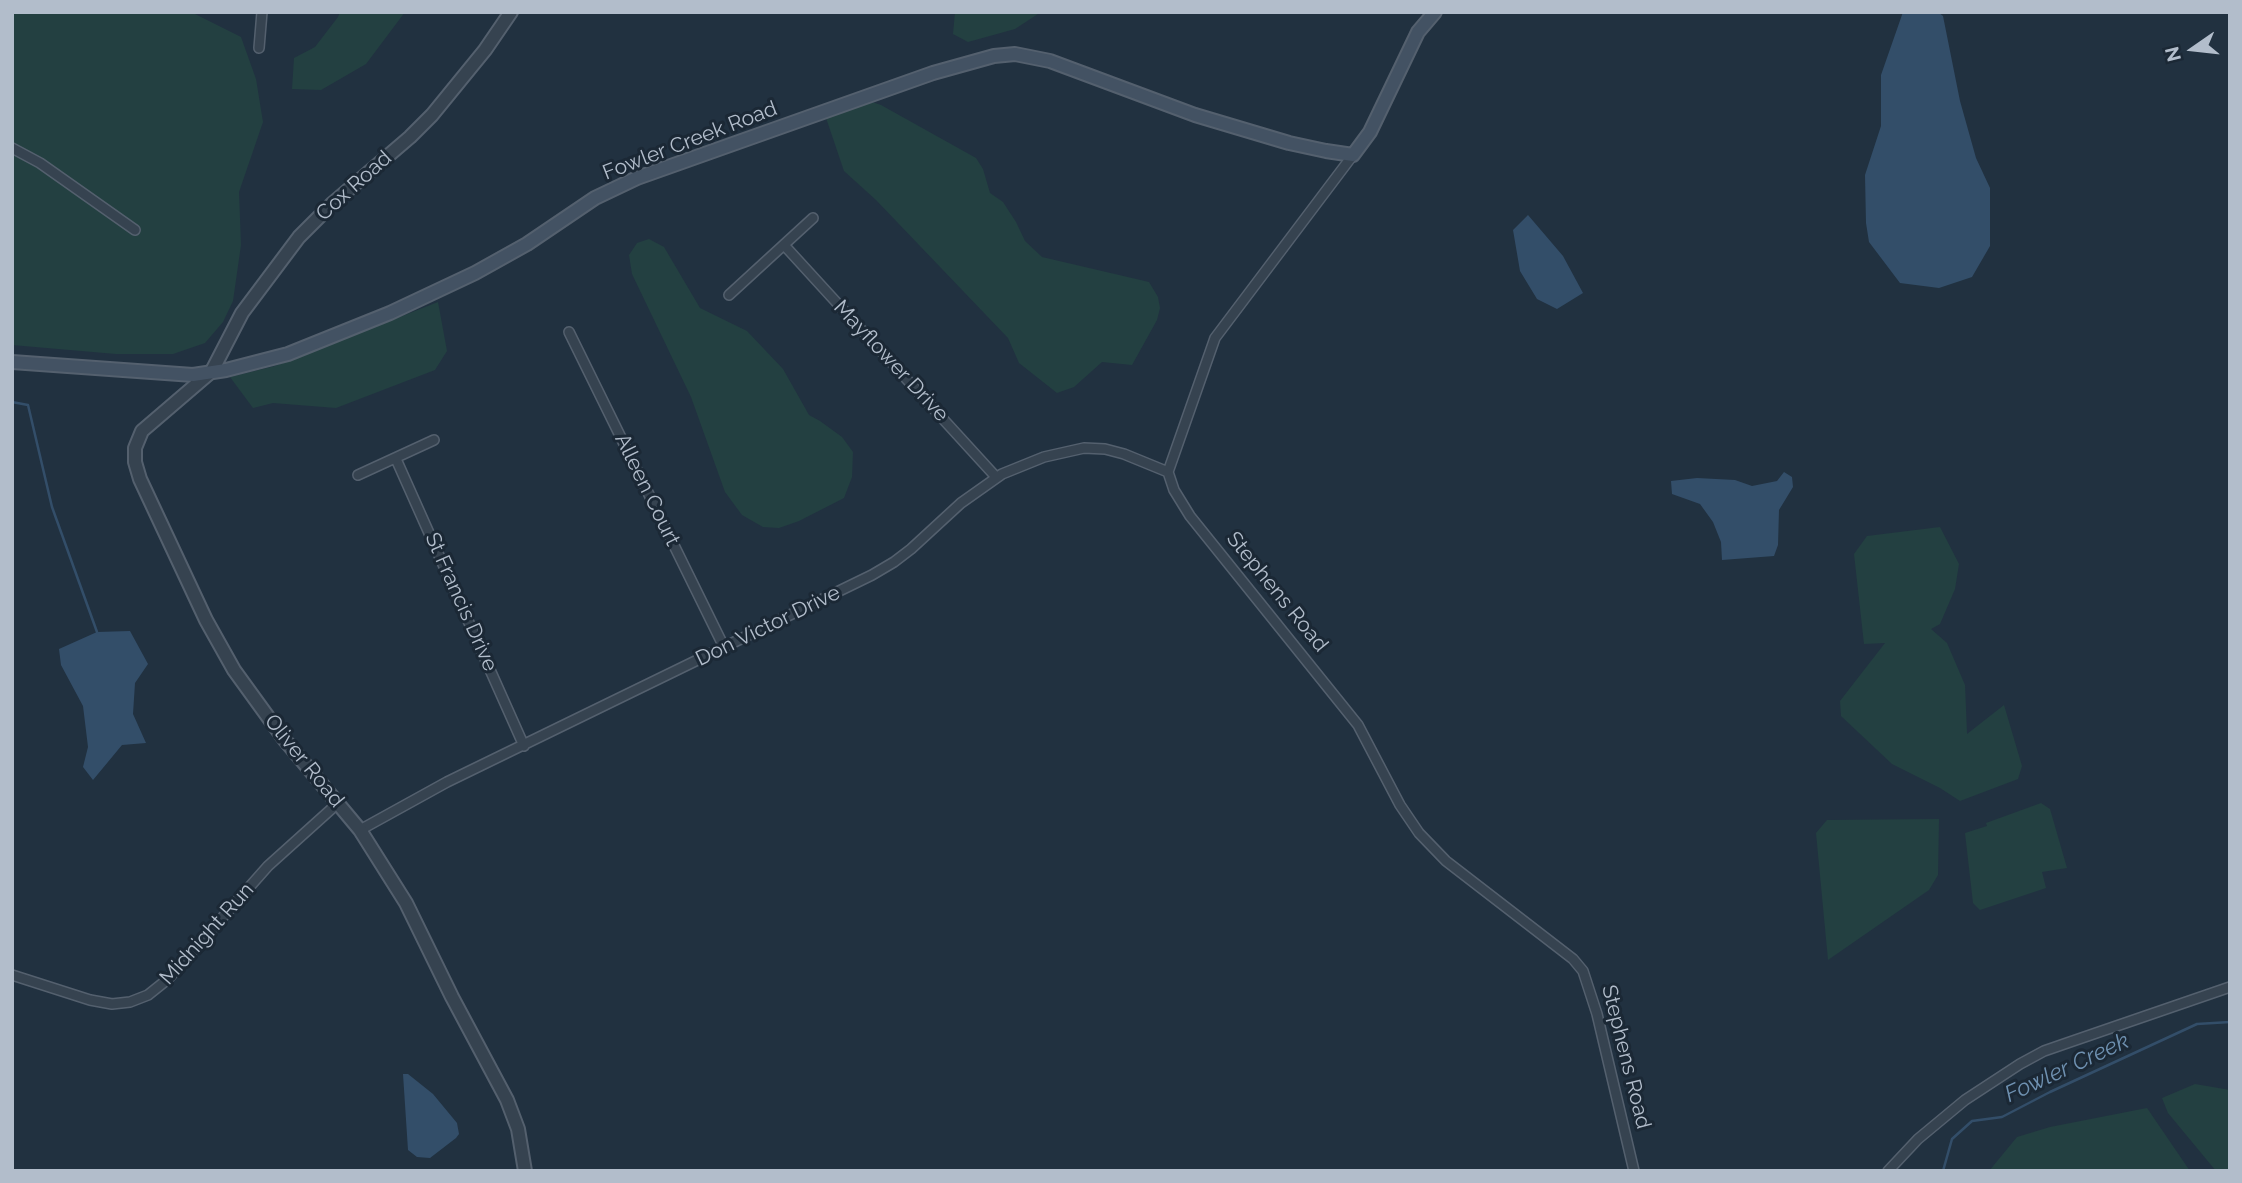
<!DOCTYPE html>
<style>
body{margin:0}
#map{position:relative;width:2242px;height:1183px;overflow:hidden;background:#213140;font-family:Raleway,sans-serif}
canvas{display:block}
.frame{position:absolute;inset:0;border:14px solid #b2bdcb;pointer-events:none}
.north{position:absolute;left:2158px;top:14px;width:70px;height:70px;-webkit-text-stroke:5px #1b2835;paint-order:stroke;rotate:256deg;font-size:19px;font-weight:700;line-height:28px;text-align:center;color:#b2bdcb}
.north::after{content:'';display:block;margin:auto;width:24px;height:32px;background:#b2bdcb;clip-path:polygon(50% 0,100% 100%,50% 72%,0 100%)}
</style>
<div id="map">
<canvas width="2242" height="1183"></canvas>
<div class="frame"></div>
<div class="north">N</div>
</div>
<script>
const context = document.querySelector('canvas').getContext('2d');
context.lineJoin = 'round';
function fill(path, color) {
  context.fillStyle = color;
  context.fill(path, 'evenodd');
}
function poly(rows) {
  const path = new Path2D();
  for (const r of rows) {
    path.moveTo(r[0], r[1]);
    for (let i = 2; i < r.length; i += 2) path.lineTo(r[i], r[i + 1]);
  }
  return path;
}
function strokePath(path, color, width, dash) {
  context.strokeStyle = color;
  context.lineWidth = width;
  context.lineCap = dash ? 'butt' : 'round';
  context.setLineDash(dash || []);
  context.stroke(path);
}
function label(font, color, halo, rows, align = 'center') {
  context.font = font + ' Raleway,sans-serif';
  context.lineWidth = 6;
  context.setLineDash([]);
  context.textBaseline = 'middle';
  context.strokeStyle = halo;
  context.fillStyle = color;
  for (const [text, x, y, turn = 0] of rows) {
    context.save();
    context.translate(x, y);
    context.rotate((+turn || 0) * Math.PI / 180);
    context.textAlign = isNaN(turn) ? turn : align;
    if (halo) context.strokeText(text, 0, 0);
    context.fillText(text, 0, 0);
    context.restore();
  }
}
const green = poly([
 [12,12,191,12,241,37,256,79,263,122,239,192,241,245,233,301,223,322,205,343,173,354,116,354,12,345],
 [340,12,405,12,366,64,321,90,292,89,294,58,315,47,338,17],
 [955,12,1041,12,1015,29,968,42,953,34],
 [863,99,881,105,976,158,983,169,990,193,1003,202,1016,222,1025,241,1042,257,1149,282,1158,297,1160,308,1157,320,1132,365,1102,362,1074,387,1057,393,1019,363,1008,338,876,200,844,171,824,112],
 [649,239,664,247,700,308,747,331,783,369,809,415,820,421,842,437,853,452,852,477,844,498,799,521,779,528,763,527,742,515,725,492,691,397,632,274,629,255,637,243],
 [438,302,447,351,435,370,336,408,273,403,253,408,230,377,275,366],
 [1940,527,1959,564,1955,589,1940,624,1931,629,1947,643,1965,685,1967,734,2004,705,2022,766,2018,779,1960,801,1940,788,1892,764,1841,716,1840,701,1885,643,1864,644,1854,554,1867,536],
 [2041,803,2050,809,2067,868,2042,872,2046,888,1980,910,1973,903,1965,833,1987,826,1986,823],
 [1939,819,1938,875,1929,890,1828,960,1816,833,1827,820],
 [2195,1084,2230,1090,2230,1171,2216,1171,2168,1113,2162,1098],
 [2147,1108,2190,1171,1989,1171,2017,1137,2050,1127]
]);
const water = poly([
 [1903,12,1938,12,1943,16,1960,101,1976,158,1990,188,1990,246,1972,277,1939,288,1900,283,1869,242,1866,223,1865,175,1881,126,1881,75],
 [1528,215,1563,256,1583,293,1557,309,1537,299,1520,271,1513,230],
 [1784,472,1792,477,1793,487,1779,510,1778,545,1774,556,1722,560,1721,542,1713,522,1700,504,1672,494,1671,481,1697,478,1735,480,1752,486,1777,481],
 [130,631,148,664,135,683,133,714,146,743,122,745,93,780,83,767,88,747,83,706,61,665,59,649,97,632],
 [403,1074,408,1074,433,1094,457,1123,459,1134,456,1138,430,1158,417,1157,408,1150]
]);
const stream = poly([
 [12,402,28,405,52,507,97,632],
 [1943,1171,1952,1139,1972,1121,2002,1117,2050,1092,2197,1024,2230,1022]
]);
const minor = poly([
 [259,48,262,12],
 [12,148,40,163,135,230],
 [1353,155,1215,338,1168,472,1174,490,1190,516,1358,725,1400,805,1419,833,1446,861,1573,959,1583,971,1597,1014,1634,1171],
 [784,245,996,477],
 [729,295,813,218],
 [569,332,724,647],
 [396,459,524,746],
 [358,475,434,440],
 [360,830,447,782,872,575,894,562,911,549,961,503,1002,474,1044,457,1084,448,1105,449,1124,454,1168,472],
 [12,975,90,1000,112,1004,130,1002,148,995,168,979,268,866,338,803],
 [1888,1171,1918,1139,1965,1100,2020,1064,2044,1051,2070,1042,2230,987]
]);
const tertiary = poly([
 [511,12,485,50,432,115,410,137,333,203,299,237,242,313,212,371,142,431,135,448,135,462,140,479,206,620,234,670,284,739,360,830,406,903,452,997,507,1100,518,1129,525,1171]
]);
const secondary = poly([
 [12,362,193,375,226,370,288,354,390,313,475,273,527,244,595,198,637,178,933,73,994,56,1015,54,1050,61,1195,115,1289,143,1326,151,1353,155,1370,132,1418,32,1435,12]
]);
const streetNames = [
 ["Fowler Creek Road",690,141,-21],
 ["Cox Road",354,186,-42],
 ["Mayflower Drive",891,361,47],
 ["Alleen Court",647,490,64],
 ["Stephens Road",1277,592,51],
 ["St Francis Drive",461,602,66],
 ["Don Victor Drive",768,626,-26],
 ["Oliver Road",304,761,51],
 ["Midnight Run",207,934,-48],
 ["Stephens Road",1626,1057,76]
];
const waterNames = [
 ["Fowler Creek",2067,1068,-25]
];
fill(green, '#234041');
fill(water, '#334e69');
strokePath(stream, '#334e69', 2.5);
strokePath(minor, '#54606e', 12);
strokePath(tertiary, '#54606e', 16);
strokePath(secondary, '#54606e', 16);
strokePath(minor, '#364350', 9);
strokePath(tertiary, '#364350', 12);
strokePath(secondary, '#435263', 12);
label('21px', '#b2bdcb', '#1b2835', streetNames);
label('italic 23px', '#6f91b1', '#1b2835', waterNames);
</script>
